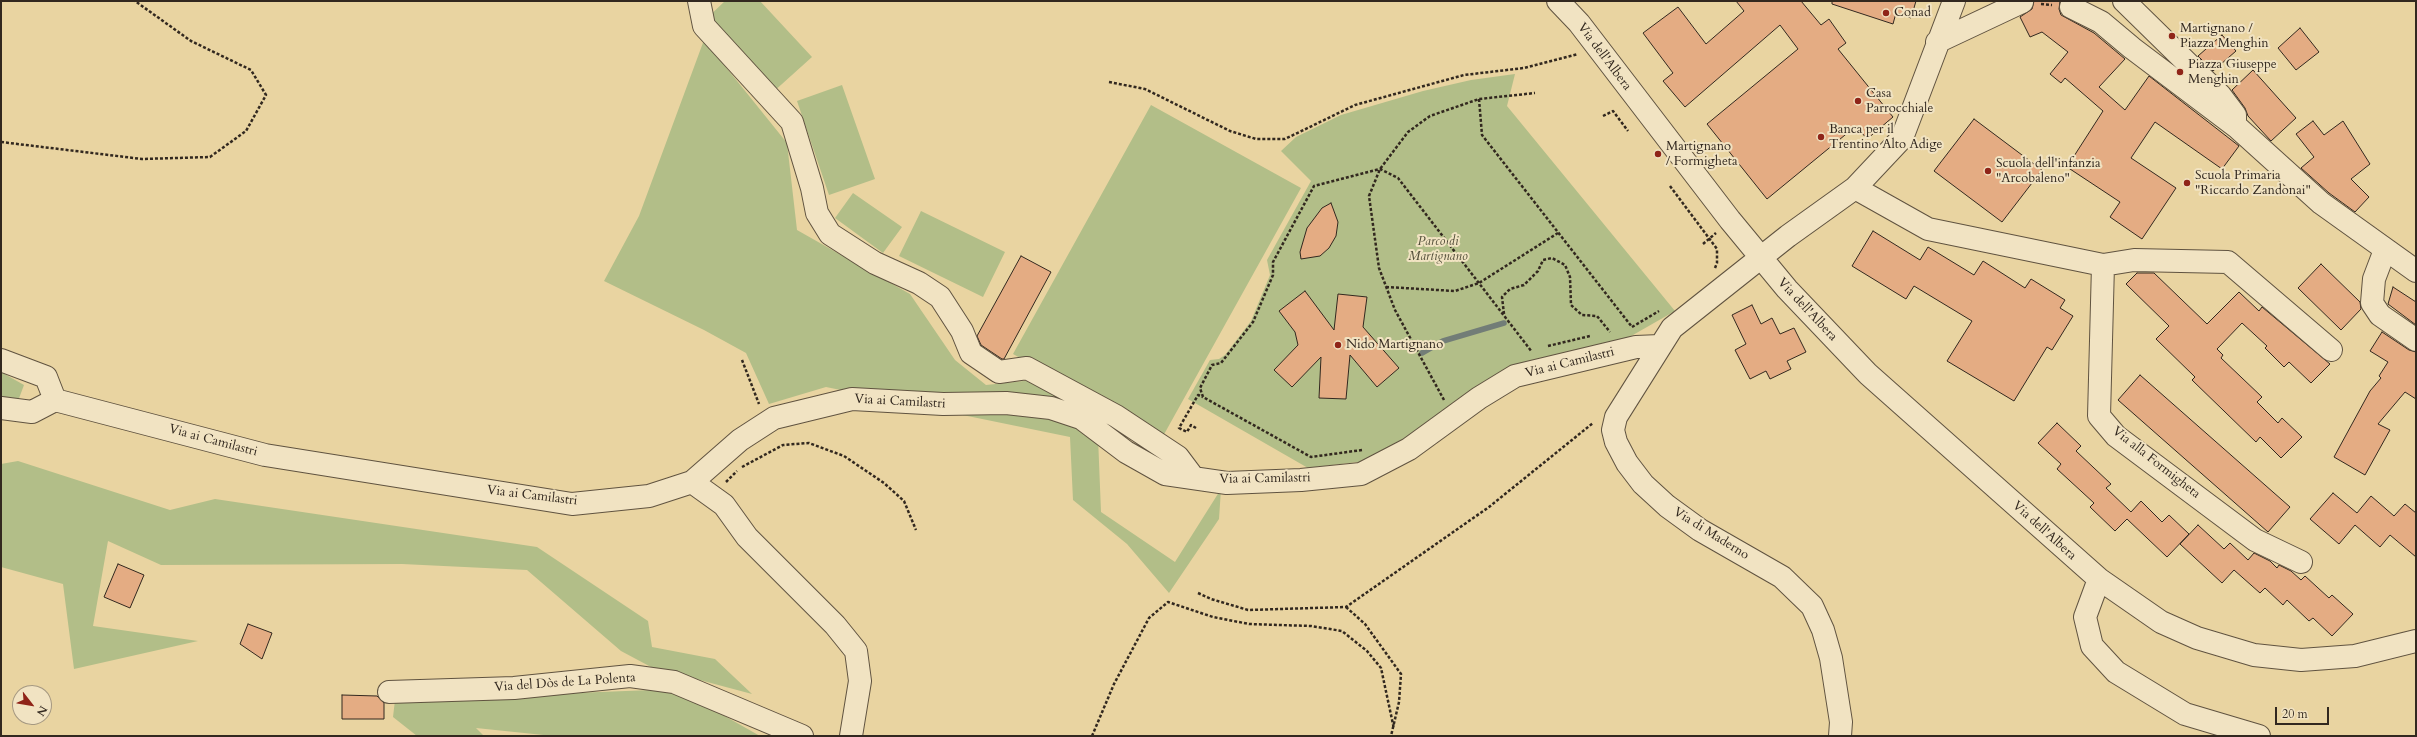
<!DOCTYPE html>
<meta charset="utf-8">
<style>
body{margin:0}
#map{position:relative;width:2417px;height:737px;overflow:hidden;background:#e9d4a1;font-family:Cardo,serif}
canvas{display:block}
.frame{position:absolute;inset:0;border:2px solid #32281f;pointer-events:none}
.north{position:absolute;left:12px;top:685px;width:40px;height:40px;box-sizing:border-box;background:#f1e3c2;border:1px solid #a59881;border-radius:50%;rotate:121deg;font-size:11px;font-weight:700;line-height:16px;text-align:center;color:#32281f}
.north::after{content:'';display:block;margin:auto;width:14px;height:18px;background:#8f2418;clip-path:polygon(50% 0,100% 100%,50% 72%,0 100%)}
.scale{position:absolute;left:2275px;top:707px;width:54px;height:18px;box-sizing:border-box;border:2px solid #32281f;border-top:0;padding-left:5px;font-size:12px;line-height:14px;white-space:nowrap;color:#32281f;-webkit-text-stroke:3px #f1e3c2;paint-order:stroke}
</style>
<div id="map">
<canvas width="2417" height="737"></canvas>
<div class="frame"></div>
<div class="north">N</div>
<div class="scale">20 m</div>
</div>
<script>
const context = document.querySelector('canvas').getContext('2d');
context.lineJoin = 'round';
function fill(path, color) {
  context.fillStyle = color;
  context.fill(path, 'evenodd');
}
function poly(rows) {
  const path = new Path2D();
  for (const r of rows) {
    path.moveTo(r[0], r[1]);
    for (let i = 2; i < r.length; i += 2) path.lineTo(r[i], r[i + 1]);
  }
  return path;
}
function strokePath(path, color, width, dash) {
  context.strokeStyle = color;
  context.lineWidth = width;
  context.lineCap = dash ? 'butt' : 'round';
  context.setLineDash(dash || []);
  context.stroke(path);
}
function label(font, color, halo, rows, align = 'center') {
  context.font = font + ' Cardo,serif';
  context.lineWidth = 4;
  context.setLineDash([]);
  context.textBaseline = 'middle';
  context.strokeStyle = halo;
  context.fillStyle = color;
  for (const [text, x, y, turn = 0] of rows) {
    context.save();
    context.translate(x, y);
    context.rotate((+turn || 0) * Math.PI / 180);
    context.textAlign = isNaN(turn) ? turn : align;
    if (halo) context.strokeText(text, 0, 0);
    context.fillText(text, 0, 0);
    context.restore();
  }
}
const green = poly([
 [725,1,760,1,812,57,772,93,705,20],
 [704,40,787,143,797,230,910,294,955,360,986,385,1033,380,1097,412,1101,512,1175,562,1221,489,1219,519,1169,593,1127,544,1073,500,1070,437,826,387,769,404,746,353,704,330,604,281,639,216],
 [1515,74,1507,106,1675,311,1626,339,1553,357,1374,460,1308,468,1188,399,1210,360,1219,359,1225,355,1251,321,1270,275,1267,260,1311,181,1281,151,1296,137,1341,115,1423,91,1471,80],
 [842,85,875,179,829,195,797,101],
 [1151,105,1301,188,1162,438,1013,354],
 [853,193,902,227,883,253,835,218],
 [921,211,1005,252,983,297,899,256],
 [1,372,24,385,18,401,1,399],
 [18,461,170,510,215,499,537,547,648,621,652,647,715,659,752,694,651,667,621,651,527,570,402,564,161,565,108,541,93,626,198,641,74,669,63,584,1,567,1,464],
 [677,689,760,736,553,736,476,728,484,736,417,736,393,717,395,700]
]);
const stream = poly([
 [1422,353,1443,341,1504,323]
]);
const building = poly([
 [1736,1,1801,1,1821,25,1829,19,1846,43,1838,49,1893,117,1867,139,1856,126,1767,199,1707,124,1798,49,1780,25,1685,107,1663,81,1673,73,1643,33,1678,7,1706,44,1744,11,1736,1],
 [1832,1,1916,1,1911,18,1896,13,1893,24,1832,4,1832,1],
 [2034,1,2060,1,2059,9,2061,15,2094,33,2125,59,2099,87,2125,110,2149,76,2239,146,2222,169,2155,122,2131,158,2176,188,2142,239,2110,217,2120,202,2067,167,2103,111,2065,78,2061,83,2050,74,2068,52,2042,32,2030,37,2020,17,2032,9,2034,1],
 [2300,28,2319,52,2296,70,2278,48,2300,28],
 [2222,35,2236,51,2213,71,2198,56,2222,35],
 [2253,70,2296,118,2271,141,2248,116,2245,108,2232,90,2253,70],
 [1974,119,2042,170,2002,222,1934,171,1974,119],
 [2313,121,2324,135,2343,121,2370,164,2351,179,2369,197,2355,212,2329,193,2301,168,2314,157,2296,134,2313,121],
 [1331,203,1338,222,1336,236,1329,248,1320,256,1301,259,1300,252,1307,228,1322,208,1331,203],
 [1873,231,1920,260,1928,247,1974,275,1983,261,2025,288,2031,279,2065,300,2060,308,2073,316,2052,350,2047,347,2014,401,1947,361,1972,321,1914,286,1906,299,1852,266,1873,231],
 [1021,256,1051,272,1004,359,1002,359,981,345,977,336,1021,256],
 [2321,264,2360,302,2361,309,2341,330,2298,288,2321,264],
 [2137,273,2154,273,2207,324,2239,292,2259,311,2262,307,2330,364,2311,383,2289,362,2284,367,2265,348,2267,346,2242,323,2217,349,2223,355,2221,358,2262,397,2257,402,2278,423,2282,418,2302,437,2281,458,2260,437,2256,442,2192,380,2195,377,2156,339,2169,326,2126,284,2137,273],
 [2393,287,2416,302,2416,325,2388,304,2393,287],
 [1305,291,1334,330,1338,294,1367,297,1363,327,1399,368,1377,387,1350,355,1346,399,1319,398,1321,357,1292,387,1274,370,1298,345,1295,332,1279,311,1305,291],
 [1752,305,1761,324,1772,318,1780,334,1794,328,1806,352,1787,361,1791,369,1770,379,1766,371,1750,379,1735,350,1746,344,1732,315,1752,305],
 [2382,332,2409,350,2416,352,2416,399,2405,392,2378,424,2390,430,2365,475,2334,457,2370,391,2381,378,2379,376,2388,362,2370,351,2382,332],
 [2140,375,2290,507,2268,532,2118,400,2140,375],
 [2057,423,2081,446,2076,451,2111,484,2106,488,2131,512,2141,501,2162,522,2169,515,2189,534,2167,557,2127,519,2115,531,2090,507,2094,503,2057,469,2061,464,2038,443,2057,423],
 [2333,493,2357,513,2371,496,2394,516,2405,504,2416,513,2416,557,2390,535,2380,547,2355,525,2339,544,2310,519,2333,493],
 [2198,525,2224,549,2230,543,2248,560,2254,553,2270,561,2277,568,2279,565,2291,571,2301,580,2305,576,2329,598,2332,595,2353,614,2332,636,2313,618,2309,621,2287,600,2283,605,2265,588,2260,593,2234,570,2222,583,2180,544,2198,525],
 [118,564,144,575,130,608,104,597,118,564],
 [248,624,272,633,262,659,240,644,248,624],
 [342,695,377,696,384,703,384,719,342,719,342,695]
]);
const path = poly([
 [2041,4,2052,5],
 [1109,82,1145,89,1230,131,1256,139,1285,139,1355,105,1464,75,1524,68,1578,54],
 [1479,99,1482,135,1632,327],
 [1603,116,1613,111,1628,131],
 [1,142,142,159,210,157,246,131,266,95,251,70,191,41,135,1],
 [1670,186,1717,249,1717,263,1715,268],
 [1703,244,1716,233],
 [1386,287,1455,291,1479,283,1558,233],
 [1504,314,1502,297,1510,289,1524,285,1538,271,1543,260,1552,258,1565,265,1570,277,1571,305,1582,315,1597,316,1610,332],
 [1632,327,1659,311],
 [1548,346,1590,336],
 [742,360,759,404],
 [1444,400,1395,310,1379,268,1369,196,1380,169,1408,132,1430,116,1479,99,1535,93],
 [1196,428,1191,425,1187,432,1179,428,1198,395,1203,397],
 [1362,450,1311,457,1203,397,1200,388,1212,365,1221,363,1253,322,1273,275,1273,262,1314,186,1380,169,1398,178,1532,352],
 [742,467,783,445,809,443,844,456,884,483,904,501,916,530],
 [726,482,737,471],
 [1198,593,1211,599,1248,610,1346,607,1489,507,1593,423],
 [1346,607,1365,624,1401,674,1399,702,1391,736],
 [1092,736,1114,684,1149,618,1168,602,1213,617,1249,624,1311,626,1342,631,1367,651,1381,668,1394,729]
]);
const minor = poly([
 [699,1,704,26,792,122,812,188,817,213,830,234,875,263,919,283,940,297,962,331,971,353,999,372,1027,368,1116,416,1178,457,1193,477],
 [1558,1,1579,23,1730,220,1787,289,1868,374,2099,579,2161,622,2197,638,2254,655,2301,660,2355,656,2416,641],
 [2073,1,2071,7,2101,22,2132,48,2238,128,2321,203,2416,271],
 [2124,1,2220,95,2235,115,2235,122],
 [1937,42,2022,2],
 [1855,188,1928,229,2103,265,2134,260,2228,262,2331,350],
 [2385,250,2374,279,2372,303,2380,315,2416,340],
 [2103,265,2099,416,2116,436,2255,540,2301,562],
 [1,360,46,377,55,400],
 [55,400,265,455,572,504,649,496,692,482,740,440,774,418,852,399,943,404,1006,403,1051,408,1081,418,1126,452,1165,474,1227,483,1301,480,1361,474,1409,449,1479,398,1515,376,1636,347,1660,346],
 [1,408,32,412,55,400],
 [692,482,724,505,747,537,835,625,856,651,860,681,851,736],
 [2099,579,2085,617,2092,646,2116,672,2185,714,2259,736],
 [389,692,514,688,630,676,674,682,802,736],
 [1840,736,1841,722,1831,658,1823,630,1812,606,1782,577,1700,530,1667,506,1643,484,1627,463,1616,442,1613,430,1616,417,1672,328,1788,236,1855,188,1902,138,1954,1]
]);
const markers = [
 [1886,13,4,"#8f2418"],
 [2172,36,4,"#8f2418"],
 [2180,72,4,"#8f2418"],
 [1858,101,4,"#8f2418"],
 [1821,137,4,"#8f2418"],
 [1658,154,4,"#8f2418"],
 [1988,171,4,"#8f2418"],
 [2187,183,4,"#8f2418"],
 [1338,345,4,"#8f2418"]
];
const poiNames = [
 ["Conad",1894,13],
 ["Martignano /",2180,29],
 ["Piazza Menghin",2180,44],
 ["Piazza Giuseppe",2188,65],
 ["Menghin",2188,80],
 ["Casa",1866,94],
 ["Parrocchiale",1866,109],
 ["Banca per il",1829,130],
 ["Trentino Alto Adige",1829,145],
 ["Martignano",1666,147],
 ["/ Formigheta",1666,162],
 ["Scuola dell'infanzia",1996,164],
 ["\"Arcobaleno\"",1996,179],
 ["Scuola Primaria",2195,176],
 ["\"Riccardo Zandonai\"",2195,191],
 ["Nido Martignano",1346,345]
];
const streetNames = [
 ["Via dell'Albera",1604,57,53],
 ["Via dell'Albera",1807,310,47],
 ["Via ai Camilastri",1570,363,-14],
 ["Via ai Camilastri",900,402,3],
 ["Via ai Camilastri",213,441,15],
 ["Via alla Formigheta",2156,463,38],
 ["Via ai Camilastri",1265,479,-1],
 ["Via ai Camilastri",532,496,7],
 ["Via dell'Albera",2044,531,42],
 ["Via di Maderno",1711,534,32],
 ["Via del Dòs de La Polenta",565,683,-4]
];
const parkNames = [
 ["Parco di",1438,242],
 ["Martignano",1438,257]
];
fill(green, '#b2be88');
strokePath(stream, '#727d77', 5.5);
fill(building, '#e4ac83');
strokePath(building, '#32281f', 1);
strokePath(minor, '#605340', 24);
strokePath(path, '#32281f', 2.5, [3, 2]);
strokePath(minor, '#f1e3c2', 22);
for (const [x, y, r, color] of markers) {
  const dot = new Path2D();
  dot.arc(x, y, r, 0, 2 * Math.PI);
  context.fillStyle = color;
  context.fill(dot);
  strokePath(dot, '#f1e3c2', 1.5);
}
label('13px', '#32281f', '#f1e3c2', poiNames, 'left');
label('13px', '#32281f', '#f1e3c2', streetNames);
label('italic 13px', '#524e39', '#f1e3c2', parkNames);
</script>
